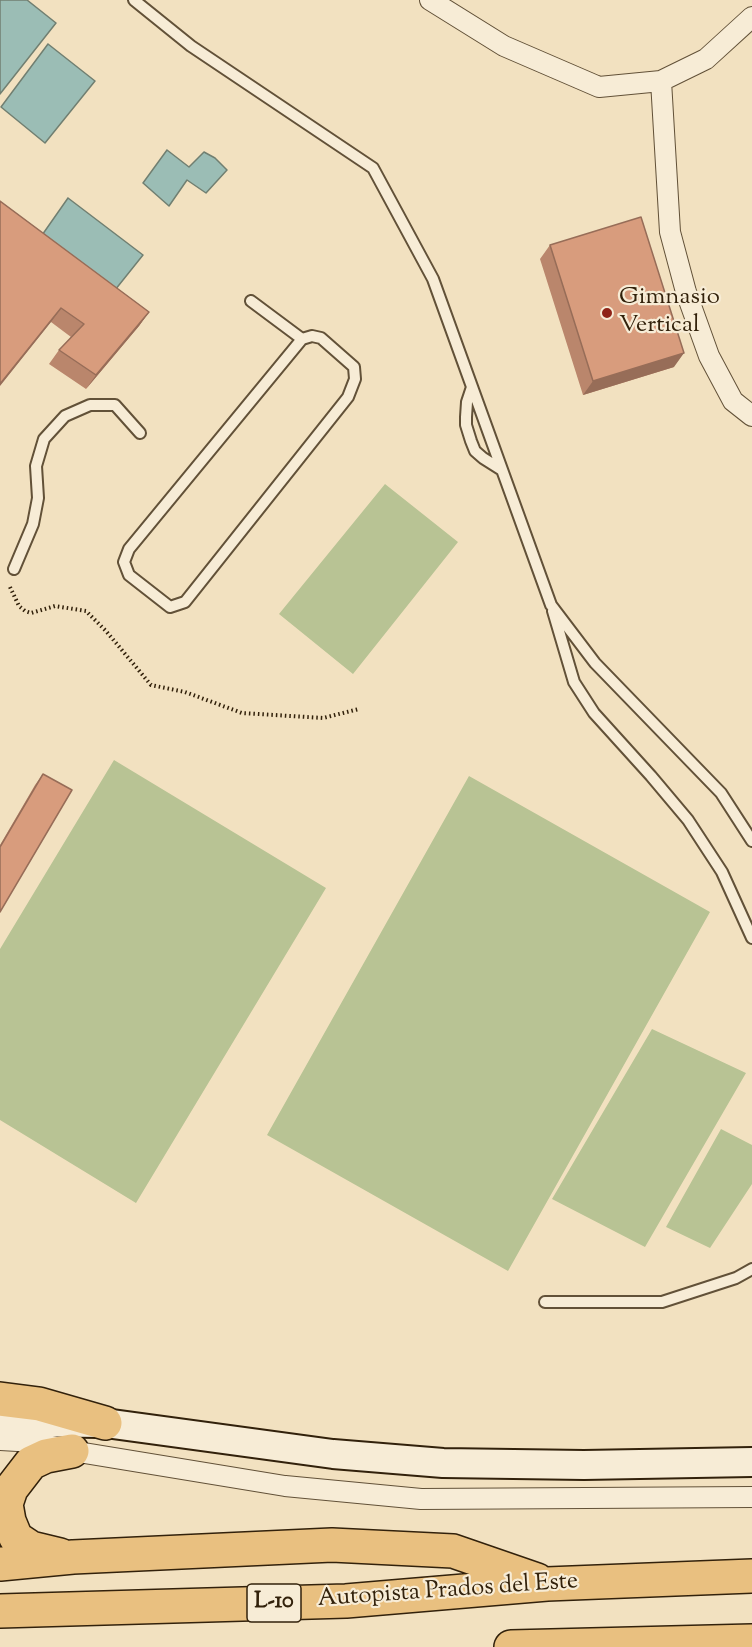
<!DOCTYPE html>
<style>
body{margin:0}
canvas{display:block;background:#f2e1c0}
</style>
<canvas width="752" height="1647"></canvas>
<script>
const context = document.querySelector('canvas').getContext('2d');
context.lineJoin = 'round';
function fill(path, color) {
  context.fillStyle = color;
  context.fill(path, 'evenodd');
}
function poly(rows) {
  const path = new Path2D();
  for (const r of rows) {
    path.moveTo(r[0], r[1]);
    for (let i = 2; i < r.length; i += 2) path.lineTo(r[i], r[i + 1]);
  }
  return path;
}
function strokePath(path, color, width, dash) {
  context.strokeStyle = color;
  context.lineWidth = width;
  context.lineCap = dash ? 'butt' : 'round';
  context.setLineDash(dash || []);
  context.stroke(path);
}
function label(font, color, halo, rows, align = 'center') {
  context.font = font + ' "Sorts Mill Goudy",serif';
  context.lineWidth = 4.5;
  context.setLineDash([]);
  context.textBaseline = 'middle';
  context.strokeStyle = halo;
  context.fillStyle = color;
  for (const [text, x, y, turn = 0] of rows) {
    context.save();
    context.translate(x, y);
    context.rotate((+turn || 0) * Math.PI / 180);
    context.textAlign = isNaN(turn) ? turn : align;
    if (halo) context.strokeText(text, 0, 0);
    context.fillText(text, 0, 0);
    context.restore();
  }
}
const green = poly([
 [385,484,458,542,353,674,279,614],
 [114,760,326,888,136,1203,0,1120,0,949],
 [469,776,710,912,508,1271,267,1135],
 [652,1029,746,1073,645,1247,552,1199],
 [721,1129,752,1145,752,1184,710,1248,666,1227]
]);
const water = poly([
 [0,0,27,0,56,23,0,94,0,0],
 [48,44,95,81,45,143,1,107,48,44],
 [167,150,189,167,204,152,215,158,227,170,206,193,187,180,169,206,143,183,167,150],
 [68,198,143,255,111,295,40,238,68,198]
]);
const path = poly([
 [10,587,19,606,25,611,31,613,55,606,86,611,106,631,151,685,185,692,242,713,323,718,359,709]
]);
const lane = poly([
 [134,0,191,46,373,168,433,279,551,605,595,663,721,793,752,841],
 [251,301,302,339,129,549,124,562,129,575,170,607,185,602,348,397,355,379,354,367,321,338,312,336,302,339],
 [472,387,467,402,466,417,466,425,471,441,475,451,483,458,502,470],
 [14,569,33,524,38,498,36,466,44,439,65,416,90,405,115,405,140,433],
 [553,611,574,682,594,713,651,776,688,820,722,872,752,938],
 [545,1302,662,1302,736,1278,752,1269]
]);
const street = poly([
 [430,0,504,46,599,87,661,81,706,59,752,17],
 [661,81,670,232,686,292,709,356,733,401,752,416],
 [0,1440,35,1442,72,1451,285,1486,421,1499,752,1497]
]);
const secondary = poly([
 [0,1422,105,1423,333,1454,443,1463,584,1465,752,1462]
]);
const highway = poly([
 [0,1399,39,1404,105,1423],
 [60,1555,31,1548,16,1538,9,1521,6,1504,11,1489,31,1463,46,1456,72,1451],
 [0,1564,73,1557,332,1545,453,1551,537,1580],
 [0,1611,346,1601,547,1584,752,1576],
 [511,1647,752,1641]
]);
const wall = poly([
 [0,201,149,312,139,326,86,389,49,364,59,350,71,337,51,322],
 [550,245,674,367,583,395,540,259],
 [43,774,0,912,0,845,35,785]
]);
const shadedWall = poly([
 [61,308,51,322,0,386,0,384],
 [149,312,139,326,86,389,96,375],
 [684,353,674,367,583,395,593,381]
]);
const building = poly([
 [0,201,149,312,96,375,59,350,84,324,61,308,0,384,0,201],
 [641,217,684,353,593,381,550,245,641,217],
 [43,774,72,790,0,912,0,847,43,774]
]);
const markers = [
 [607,313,6,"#8f2418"]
];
const shields = [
 [274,1603,54]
];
const shieldNames = [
 ["L-10",274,1603]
];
const poiNames = [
 ["Gimnasio",619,299],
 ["Vertical",619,327]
];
const streetNames = [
 ["Autopista Prados del Este",448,1592,-4]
];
fill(green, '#b8c394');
fill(water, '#9bbdb5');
strokePath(water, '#717f71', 1.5);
strokePath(lane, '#625138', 14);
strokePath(street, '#625138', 22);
strokePath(secondary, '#32210b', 32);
strokePath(highway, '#32210b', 36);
strokePath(path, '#32210b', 4, [1.5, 3]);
strokePath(lane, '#f7ecd6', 10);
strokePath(street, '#f7ecd6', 20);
strokePath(secondary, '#f7ecd6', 28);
strokePath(highway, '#e9c080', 33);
fill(wall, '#ba866c');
fill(shadedWall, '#976d58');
fill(building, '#d89c7d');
strokePath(building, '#976d58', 1.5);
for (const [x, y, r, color] of markers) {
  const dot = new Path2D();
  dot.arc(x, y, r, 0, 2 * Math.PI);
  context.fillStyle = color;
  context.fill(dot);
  strokePath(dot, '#f7ecd6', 2);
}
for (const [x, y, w] of shields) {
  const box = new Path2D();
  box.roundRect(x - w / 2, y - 19, w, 38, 4.5);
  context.fillStyle = '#f7ecd6';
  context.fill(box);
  strokePath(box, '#32210b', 1.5);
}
label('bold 22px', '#32210b', null, shieldNames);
label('24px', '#32210b', '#f7ecd6', poiNames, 'left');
label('24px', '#32210b', '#f7ecd6', streetNames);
</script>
